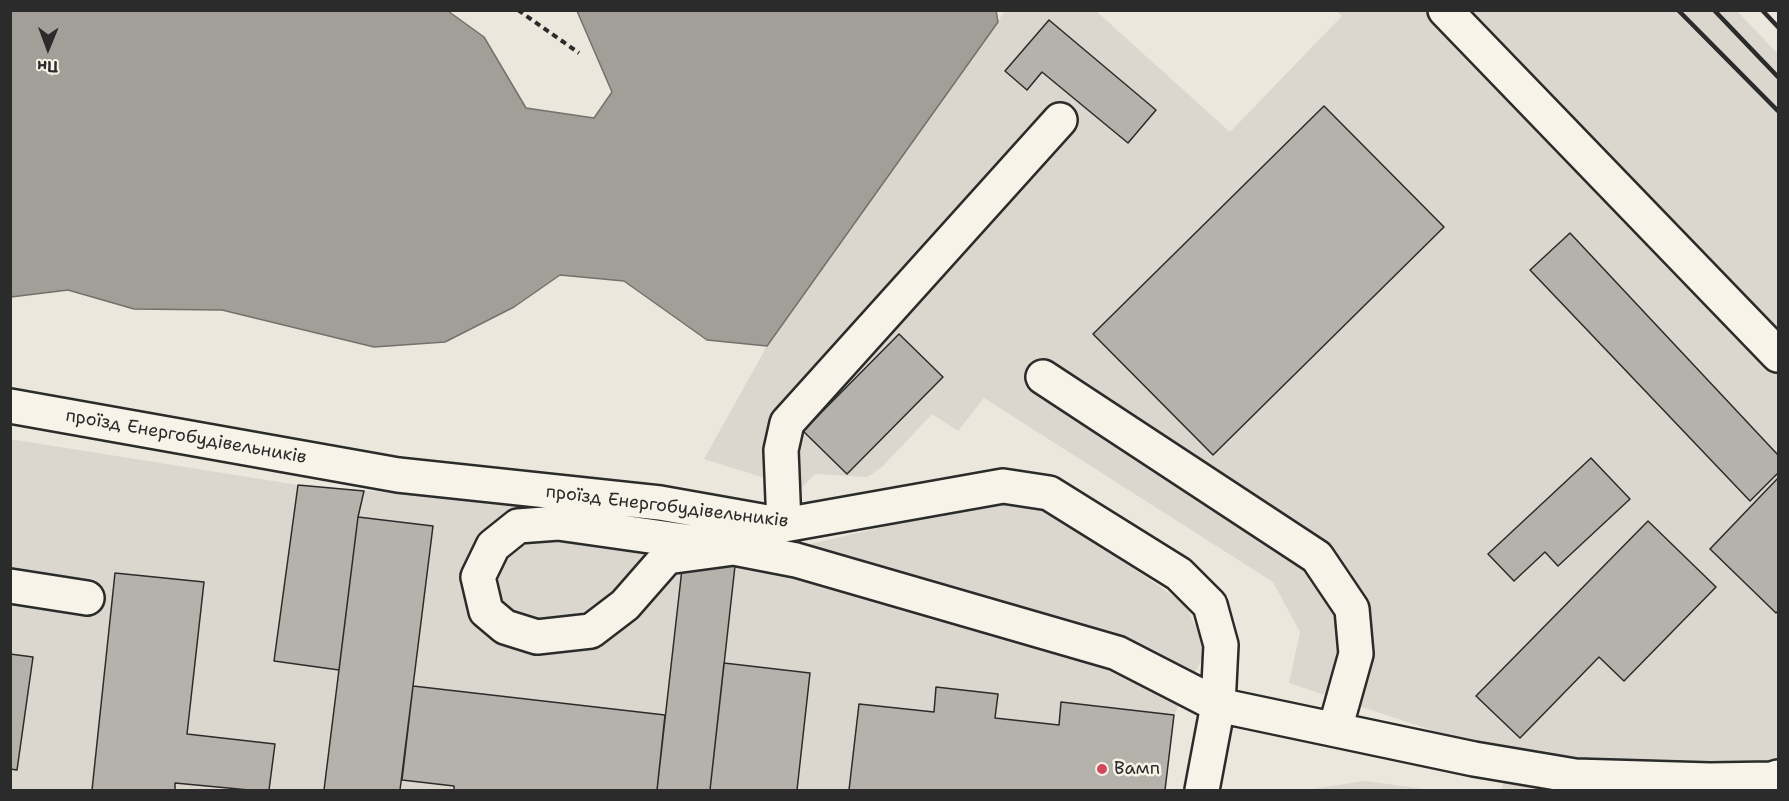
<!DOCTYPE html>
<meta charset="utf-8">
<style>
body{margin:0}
#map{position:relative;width:1789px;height:801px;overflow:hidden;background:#ebe7dd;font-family:"Shantell Sans",sans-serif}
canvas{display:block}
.frame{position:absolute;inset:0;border:12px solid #2b2b2b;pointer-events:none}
.north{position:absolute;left:18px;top:18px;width:60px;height:60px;-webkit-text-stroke:4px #f7f3e8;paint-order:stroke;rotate:181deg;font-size:16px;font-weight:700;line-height:24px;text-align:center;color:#2b2b2b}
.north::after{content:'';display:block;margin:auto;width:21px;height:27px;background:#2b2b2b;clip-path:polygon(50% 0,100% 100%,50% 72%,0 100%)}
</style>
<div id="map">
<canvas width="1789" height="801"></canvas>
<div class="frame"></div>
<div class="north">Пн</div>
</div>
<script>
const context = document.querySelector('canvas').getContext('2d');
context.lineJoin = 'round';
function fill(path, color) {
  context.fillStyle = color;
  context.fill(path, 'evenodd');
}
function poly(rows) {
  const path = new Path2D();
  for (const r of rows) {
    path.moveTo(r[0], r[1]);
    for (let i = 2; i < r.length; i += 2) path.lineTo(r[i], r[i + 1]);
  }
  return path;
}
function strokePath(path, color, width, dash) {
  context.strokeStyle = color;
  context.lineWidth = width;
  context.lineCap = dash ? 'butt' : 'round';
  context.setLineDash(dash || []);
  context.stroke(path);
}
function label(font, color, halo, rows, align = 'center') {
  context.font = font + ' "Shantell Sans",sans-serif';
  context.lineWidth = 5;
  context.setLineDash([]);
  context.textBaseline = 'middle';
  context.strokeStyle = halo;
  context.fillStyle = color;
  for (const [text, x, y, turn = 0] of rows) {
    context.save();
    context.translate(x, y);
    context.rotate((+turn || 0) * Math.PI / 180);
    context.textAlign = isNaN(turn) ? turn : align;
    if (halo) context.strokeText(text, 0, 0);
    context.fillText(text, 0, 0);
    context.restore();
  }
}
const built = poly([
 [1005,11,1096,11,1230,132,1342,16,1336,11,1737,11,1778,54,1778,790,1501,790,1513,757,1289,683,1300,632,1273,582,984,398,958,431,932,414,882,467,867,477,815,474,800,489,704,459,767,346],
 [10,439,298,485,684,516,806,545,1006,498,1056,514,1186,605,1206,651,1174,715,1165,790,11,790],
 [1365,781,1432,790,1305,790]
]);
const water = poly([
 [996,10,998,22,767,346,707,340,624,281,560,275,514,307,445,342,374,347,222,310,134,309,68,290,11,297,11,11,448,11,484,37,526,108,594,118,612,92,577,11,996,10]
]);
const building = poly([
 [1049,20,1156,110,1128,143,1042,72,1027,90,1005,71,1049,20],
 [1324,106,1444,227,1213,455,1093,334,1324,106],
 [1570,233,1778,455,1778,473,1750,501,1530,270,1570,233],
 [899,334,943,377,847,474,803,431,899,334],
 [1591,458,1630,499,1558,566,1545,552,1514,581,1488,554,1591,458],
 [1778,478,1778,611,1776,613,1710,549,1778,478],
 [298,485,364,491,358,517,339,670,274,661,298,485],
 [358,517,433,526,400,790,324,790,358,517],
 [1648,521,1716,587,1624,681,1599,657,1520,738,1476,696,1648,521],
 [683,560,735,566,710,790,657,790,683,560],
 [115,573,204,582,187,734,275,744,269,790,249,790,175,783,175,790,92,790,115,573],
 [10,654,33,657,17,770,10,769,10,654],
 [724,663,810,673,797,790,799,790,710,790,724,663],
 [413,686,665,715,657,790,454,790,454,786,402,780,413,686],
 [936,687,998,694,995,718,1059,725,1061,702,1174,715,1165,790,849,790,859,704,934,712,936,687]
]);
const path = poly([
 [518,10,579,53]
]);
const minor = poly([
 [1445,10,1778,355],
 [1043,377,1317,557,1352,609,1356,654,1335,729],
 [10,406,398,475,660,503,784,525,1003,486,1049,493,1179,574,1210,605,1221,645,1218,705,1202,790],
 [784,525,781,450,787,423,1060,120],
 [734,548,558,523,518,526,493,546,478,577,486,611,505,627,537,637,591,631,625,605,667,557,734,548,796,560,1117,653,1218,705,1474,759,1575,776,1710,780,1772,779,1778,777],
 [10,586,87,598]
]);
const rail = poly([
 [1678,10,1778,111],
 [1714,10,1778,77],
 [1762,10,1778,27]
]);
const markers = [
 [1102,769,6,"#d1495b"]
];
const streetNames = [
 ["проїзд Енергобудівельників",186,437,10],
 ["проїзд Енергобудівельників",667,507,7]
];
const poiNames = [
 ["Вамп",1114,769]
];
fill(built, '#dbd7ce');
fill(water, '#a29f98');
strokePath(water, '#72716c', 1.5);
fill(building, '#b5b2ab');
strokePath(building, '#2b2b2b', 1.5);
strokePath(minor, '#2b2b2b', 38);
strokePath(path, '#2b2b2b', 4, [6, 4.5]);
strokePath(minor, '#f7f3e8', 33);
strokePath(rail, '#2b2b2b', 4.5);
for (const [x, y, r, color] of markers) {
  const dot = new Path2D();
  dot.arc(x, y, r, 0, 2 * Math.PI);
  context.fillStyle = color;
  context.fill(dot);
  strokePath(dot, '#f7f3e8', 2);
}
label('18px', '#2b2b2b', '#f7f3e8', streetNames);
label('18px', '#2b2b2b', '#f7f3e8', poiNames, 'left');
</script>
